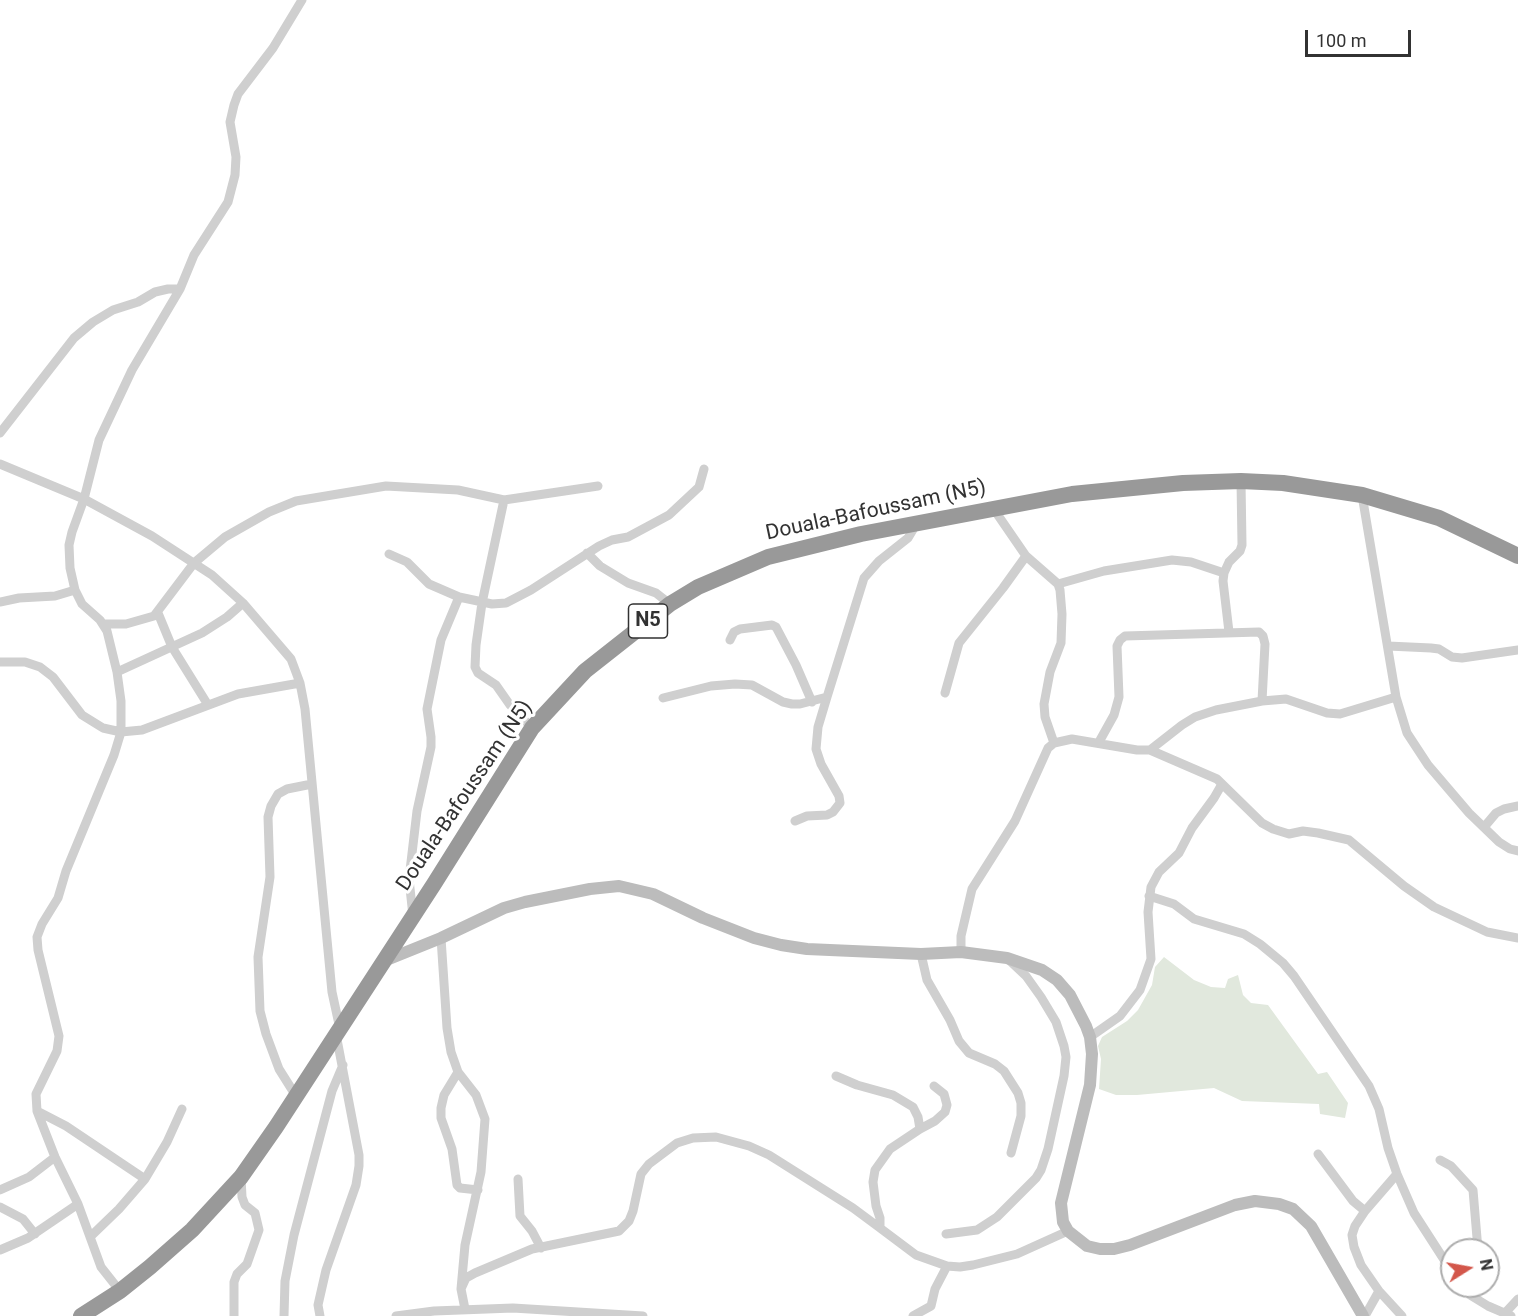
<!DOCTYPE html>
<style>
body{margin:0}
#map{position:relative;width:1518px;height:1316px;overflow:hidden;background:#fff;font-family:Roboto,sans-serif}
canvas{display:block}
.north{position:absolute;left:1440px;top:1238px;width:60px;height:60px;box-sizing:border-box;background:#fff;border:2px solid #adadad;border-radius:50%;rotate:79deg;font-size:16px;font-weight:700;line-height:24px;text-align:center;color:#323232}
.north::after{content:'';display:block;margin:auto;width:21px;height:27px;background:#d3574b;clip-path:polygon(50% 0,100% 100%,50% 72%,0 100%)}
.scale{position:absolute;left:1305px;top:30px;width:106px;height:27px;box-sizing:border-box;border:3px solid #323232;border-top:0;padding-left:8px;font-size:18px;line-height:21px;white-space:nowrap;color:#323232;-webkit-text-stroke:4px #fff;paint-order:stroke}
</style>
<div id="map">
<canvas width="1518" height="1316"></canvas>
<div class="north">N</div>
<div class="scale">100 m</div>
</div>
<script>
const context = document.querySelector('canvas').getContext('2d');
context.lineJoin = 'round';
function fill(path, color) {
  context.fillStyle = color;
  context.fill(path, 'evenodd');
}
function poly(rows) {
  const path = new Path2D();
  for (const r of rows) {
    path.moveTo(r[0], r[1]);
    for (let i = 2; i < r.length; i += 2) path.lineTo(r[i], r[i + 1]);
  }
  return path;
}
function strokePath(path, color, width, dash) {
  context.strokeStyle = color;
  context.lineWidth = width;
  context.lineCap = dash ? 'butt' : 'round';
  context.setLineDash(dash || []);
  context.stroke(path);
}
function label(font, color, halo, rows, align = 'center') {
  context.font = font + ' Roboto,sans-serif';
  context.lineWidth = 6;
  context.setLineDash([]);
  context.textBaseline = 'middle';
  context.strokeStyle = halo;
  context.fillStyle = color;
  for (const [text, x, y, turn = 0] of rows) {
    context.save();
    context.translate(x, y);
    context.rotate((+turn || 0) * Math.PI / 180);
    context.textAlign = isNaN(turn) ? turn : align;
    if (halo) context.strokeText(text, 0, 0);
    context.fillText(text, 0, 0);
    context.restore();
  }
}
const green = poly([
 [1164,957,1194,980,1211,987,1225,988,1228,979,1238,975,1243,995,1251,1003,1268,1005,1318,1074,1327,1072,1348,1103,1345,1118,1320,1114,1319,1104,1242,1101,1214,1088,1137,1095,1116,1095,1099,1089,1101,1059,1098,1046,1102,1037,1127,1021,1138,1010,1152,985,1155,967]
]);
const street = poly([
 [0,433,74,338,93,322,113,310,138,302,155,292,168,289,180,289],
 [0,464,84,499,152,536,212,575,243,603,291,659,300,683,305,709,332,992,340,1029],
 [1362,495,1396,697,1407,733,1428,765,1469,813,1499,842,1510,849,1518,851],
 [504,500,482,603,476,645,475,667,478,673,496,685,510,705,532,728],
 [993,508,1026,556,1058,584,1060,590,1062,614,1061,643,1050,672,1044,704,1045,717,1054,743],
 [587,553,600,566,628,583,656,593,670,604],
 [389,554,407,562,429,584,459,597,492,604,506,603,531,590,599,546,612,540,628,537,669,515,699,487,704,469],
 [1058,584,1104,571,1172,560,1191,562,1224,573],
 [0,602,19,598,55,596,75,590],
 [158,613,172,647,208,705],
 [104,624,126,624,154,616,194,563,225,537,269,512,296,501,386,486,458,490,504,500,598,486],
 [1229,632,1223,581,1224,573,1229,562,1240,551,1242,545,1241,481],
 [730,640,734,632,740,629,772,625,776,627,796,665,812,702],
 [1388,646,1431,648,1439,649,1452,657,1462,658,1518,650],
 [0,662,25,662,40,667,53,677,82,715,103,728,121,732,142,730,238,694,300,683],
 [117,672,107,631,100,620,82,604,75,590,70,568,69,545,72,532,84,499,99,440,132,370,180,289,194,255,228,202,235,175,236,157,230,122,234,105,238,94,273,48,302,0],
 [945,693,959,643,1003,588,1026,556],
 [663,698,711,686,735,684,752,685,783,702,792,704,800,704,827,697,864,578,879,561,908,538,917,523],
 [1099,742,1114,715,1119,697,1117,646,1120,640,1125,636,1259,632,1263,636,1265,644,1262,701],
 [1150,750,1217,779,1262,823,1273,829,1289,834,1303,831,1318,833,1349,840,1404,886,1434,907,1487,932,1518,938],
 [795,821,807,816,827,815,833,812,840,803,839,796,821,764,816,749,818,727,827,697],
 [1485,826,1496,813,1504,809,1518,806],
 [1149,896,1174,904,1194,919,1244,934,1260,944,1283,963,1294,976,1369,1086,1379,1109,1388,1148,1397,1174,1414,1213,1452,1272],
 [413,916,409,879,417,811,431,747,431,737,427,709,441,640,459,597],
 [441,938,447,1028,451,1052,458,1072,476,1095,485,1119,481,1172,465,1245,461,1289,465,1309],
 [961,952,961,936,972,889,1015,821,1048,748,1054,743,1072,739,1137,750,1150,750,1182,725,1195,717,1216,710,1262,701,1286,699,1327,713,1340,714,1396,697],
 [921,954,927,980,950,1020,959,1041,969,1053,995,1064,1004,1071,1018,1093,1021,1103,1021,1116,1011,1153],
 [1090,1037,1120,1016,1140,990,1151,959,1148,912,1151,887,1159,872,1179,853,1192,828,1214,798,1222,784],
 [458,1072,444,1095,441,1108,441,1118,452,1149,457,1185,460,1188,478,1190],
 [836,1076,857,1085,893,1095,913,1107,918,1117,920,1129,890,1149,875,1170,873,1182,876,1206,880,1218,880,1228,916,1255,947,1266,960,1267,973,1265,1017,1254,1068,1231],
 [296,1096,279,1069,266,1034,260,1011,258,957,270,877,268,817,271,806,278,794,287,789,312,784],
 [37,1111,66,1126,145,1179],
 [920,1129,935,1121,945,1112,947,1105,944,1094,934,1086],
 [1318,1154,1353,1201,1365,1211],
 [1440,1160,1451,1166,1473,1190,1478,1250],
 [1397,1174,1365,1211,1355,1226,1352,1235,1354,1247,1361,1265,1379,1291,1402,1316],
 [518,1179,520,1216,532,1231,541,1248],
 [0,1190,29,1177,55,1157],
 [0,1207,23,1219,35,1234],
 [946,1234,977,1230,997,1217,1036,1178,1041,1170,1048,1149,1064,1076,1066,1057,1064,1046,1056,1022,1041,997,1026,976,1009,960],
 [90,1237,119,1209,145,1179,167,1142,182,1109],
 [0,1250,28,1238,78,1204],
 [1463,1286,1470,1295,1488,1306,1511,1316],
 [461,1289,466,1278,475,1273,532,1249,619,1231,629,1221,633,1211,641,1174,649,1164,677,1143,693,1138,716,1137,749,1146,769,1155,853,1208,880,1228],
 [120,1291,101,1267,78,1204,55,1157,37,1111,36,1094,57,1051,59,1036,38,950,37,937,42,924,58,898,66,871,114,755,121,732,121,701,117,672,202,633,227,617,243,603],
 [1505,1313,1518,1299],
 [234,1316,234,1282,237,1274,247,1264,259,1230,255,1213,245,1205,242,1197,241,1177],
 [284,1316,285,1281,294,1235,332,1091,343,1065],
 [320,1316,318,1305,326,1270,356,1185,359,1166,359,1155,336,1034],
 [396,1316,434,1311,513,1308,643,1316],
 [913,1316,931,1306,935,1289,947,1266],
 [1365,1316,1379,1291]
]);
const secondary = poly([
 [384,961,441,938,504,908,525,902,590,889,619,886,653,894,703,918,754,938,781,945,807,949,921,954,961,952,1007,958,1042,970,1057,980,1070,995,1086,1026,1090,1037,1092,1054,1090,1085,1061,1203,1063,1222,1068,1231,1087,1246,1100,1249,1114,1249,1130,1245,1235,1205,1255,1201,1279,1204,1293,1209,1311,1226,1363,1316]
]);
const highway = poly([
 [81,1316,120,1291,150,1267,192,1230,241,1177,276,1127,434,884,532,728,585,671,670,604,698,587,768,557,861,534,1072,494,1183,483,1241,481,1283,483,1362,495,1439,518,1518,556]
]);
const shields = [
 [648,621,39]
];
const shieldNames = [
 ["N5",648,621]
];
const streetNames = [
 ["Douala-Bafoussam (N5)",876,511,-12],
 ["Douala-Bafoussam (N5)",465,796,-56]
];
fill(green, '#e1e8dd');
strokePath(street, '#cfcfcf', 9);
strokePath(secondary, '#bcbcbc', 12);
strokePath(highway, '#999', 16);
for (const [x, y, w] of shields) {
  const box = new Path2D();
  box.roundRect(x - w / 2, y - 17, w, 34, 4.5);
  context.fillStyle = '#fff';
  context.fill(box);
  strokePath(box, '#323232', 1.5);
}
label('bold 20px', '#323232', null, shieldNames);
label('21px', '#323232', '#fff', streetNames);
</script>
